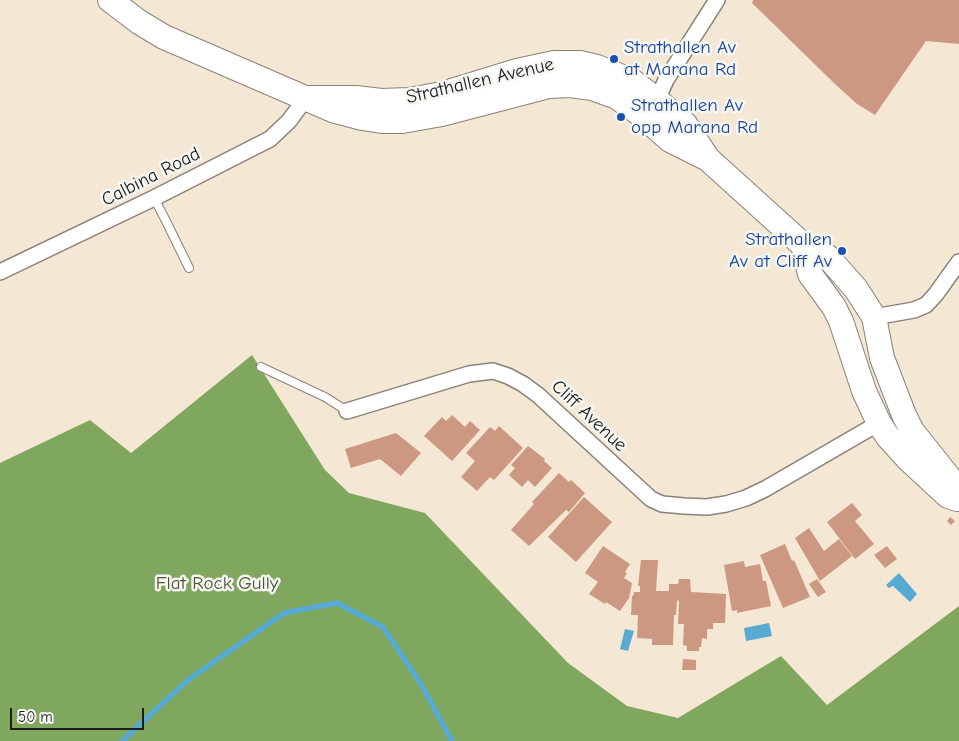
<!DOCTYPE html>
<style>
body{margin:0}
#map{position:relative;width:959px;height:741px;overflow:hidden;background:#f4e7d4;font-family:"Comic Neue",sans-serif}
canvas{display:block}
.scale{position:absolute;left:10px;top:708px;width:134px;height:22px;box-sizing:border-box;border:2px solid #1c1c1c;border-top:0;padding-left:6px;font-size:15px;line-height:18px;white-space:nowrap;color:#1c1c1c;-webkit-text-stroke:4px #f6f6f2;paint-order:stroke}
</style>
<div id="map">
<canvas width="959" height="741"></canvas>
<div class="scale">50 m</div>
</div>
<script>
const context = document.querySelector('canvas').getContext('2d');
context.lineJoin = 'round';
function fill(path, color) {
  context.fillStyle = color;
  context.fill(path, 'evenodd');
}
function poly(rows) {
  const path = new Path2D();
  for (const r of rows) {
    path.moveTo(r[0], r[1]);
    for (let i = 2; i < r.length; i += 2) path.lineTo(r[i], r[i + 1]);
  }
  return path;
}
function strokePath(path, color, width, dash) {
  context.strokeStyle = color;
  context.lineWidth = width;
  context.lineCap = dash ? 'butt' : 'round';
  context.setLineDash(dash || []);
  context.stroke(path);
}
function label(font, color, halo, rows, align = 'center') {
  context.font = font + ' "Comic Neue",sans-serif';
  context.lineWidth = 5;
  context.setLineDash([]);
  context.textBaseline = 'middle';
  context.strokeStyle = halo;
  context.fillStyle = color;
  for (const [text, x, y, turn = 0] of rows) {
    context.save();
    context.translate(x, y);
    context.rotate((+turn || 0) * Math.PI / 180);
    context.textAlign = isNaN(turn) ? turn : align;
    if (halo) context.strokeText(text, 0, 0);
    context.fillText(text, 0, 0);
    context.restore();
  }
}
const forest = poly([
 [252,355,325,470,349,493,425,513,568,663,627,706,678,718,781,656,827,705,959,606,959,741,0,741,0,463,90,420,131,453]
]);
const water = poly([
 [899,573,917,594,910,602,893,586,889,588,886,585],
 [769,623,772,636,746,641,744,628],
 [625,629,634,631,628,651,620,649]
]);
const stream = poly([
 [122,741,188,680,284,613,337,603,383,627,421,684,452,741]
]);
const building = poly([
 [753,0,959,0,959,44,926,41,875,115,857,104,835,84,752,3],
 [452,415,465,427,470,421,480,430,452,461,424,436,442,417,446,421],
 [499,426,523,448,494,480,490,477,477,491,461,477,475,461,466,453,490,427,495,431],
 [396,433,421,453,401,476,380,459,351,468,345,449],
 [528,446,545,459,544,461,552,468,535,487,528,480,522,487,509,475,515,468,511,465],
 [559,473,569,482,571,480,585,493,569,512,566,510,529,546,511,530,534,504,532,502],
 [584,497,612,522,576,562,548,537],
 [852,503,862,515,855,521,874,544,855,559,827,522],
 [950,517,955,521,951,525,947,521],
 [809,528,824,551,839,539,852,556,820,581,795,538],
 [785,544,792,561,794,560,810,597,783,608,760,555],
 [603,546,630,564,625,572,627,573,624,578,632,583,629,598,620,611,606,602,605,604,589,594,598,582,585,573],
 [887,546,897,559,885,568,874,555],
 [641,560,658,560,656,591,669,591,669,584,678,584,679,579,690,579,691,592,726,594,725,623,713,623,713,629,707,629,707,639,702,638,701,647,699,647,699,651,687,651,687,646,683,645,684,624,678,624,679,601,677,600,676,615,674,615,673,645,652,645,652,639,637,638,638,615,631,615,632,596,633,596,634,592,640,592,640,586,638,586],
 [744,561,745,567,760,564,763,581,766,581,771,606,737,613,737,610,732,611,724,565],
 [817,579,826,592,818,597,809,584],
 [683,659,696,660,696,670,682,670]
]);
const lane = poly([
 [154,198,166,221,189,268],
 [261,367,325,397,347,411]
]);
const street = poly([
 [657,100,666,80,717,0],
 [0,272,154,198,270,139,289,121,306,98],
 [874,317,914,310,926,305,936,294,959,262],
 [347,411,469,374,493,371,508,376,523,384,538,395,651,499,662,504,684,506,707,507,726,504,746,498,765,489,879,423]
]);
const primary = poly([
 [110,0,139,22,164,37,335,111,362,118,382,121,402,121,442,114,549,86,570,85,592,88,617,97,643,116,670,140,706,158],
 [306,98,356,98,381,101,409,100,442,94,517,71,554,63,580,63,597,67,632,81,657,100,685,124,708,159,803,245,828,257,856,289,874,317,882,358,904,415,912,431,959,490],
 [803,245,810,274,834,307,841,321,864,391,879,423,888,437,909,460,948,496,957,499]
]);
const markers = [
 [614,59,5,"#1a4fb4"],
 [621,117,5,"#1a4fb4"],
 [842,251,5,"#1a4fb4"]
];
const transitNames = [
 ["Strathallen Av",624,48],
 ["at Marana Rd",624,70],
 ["Strathallen Av",631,106],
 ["opp Marana Rd",631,128],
 ["Strathallen",832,240,"right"],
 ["Av at Cliff Av",832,262,"right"]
];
const streetNames = [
 ["Strathallen Avenue",480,81,-13],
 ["Calbina Road",151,177,-27],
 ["Cliff Avenue",589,416,43]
];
const parkNames = [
 ["Flat Rock Gully",217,584]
];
fill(forest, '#80a75e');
fill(water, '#57abd3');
strokePath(stream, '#57abd3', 5.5);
fill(building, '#cd9882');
strokePath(lane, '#888278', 10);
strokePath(street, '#888278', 18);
strokePath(primary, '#888278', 26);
strokePath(lane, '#fff', 8);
strokePath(street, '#fff', 15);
strokePath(primary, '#fff', 24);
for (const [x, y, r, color] of markers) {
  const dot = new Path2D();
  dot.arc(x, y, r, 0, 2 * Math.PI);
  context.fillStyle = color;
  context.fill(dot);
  strokePath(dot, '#f6f6f2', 2);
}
label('19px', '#164399', '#f6f6f2', transitNames, 'left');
label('19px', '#1c1c1c', '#f6f6f2', streetNames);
label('19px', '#4b5637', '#f6f6f2', parkNames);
</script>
